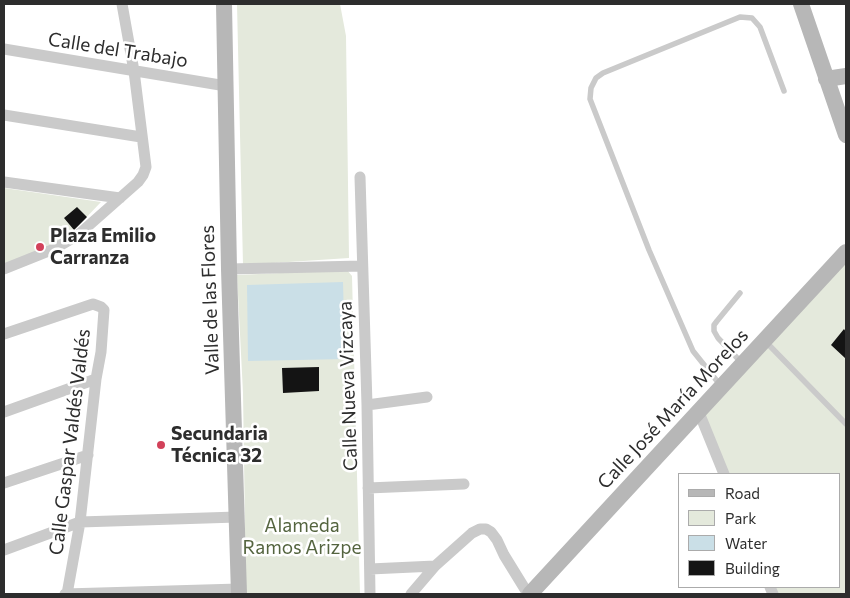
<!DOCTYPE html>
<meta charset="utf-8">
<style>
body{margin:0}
#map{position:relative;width:850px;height:598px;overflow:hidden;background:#fff;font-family:Commissioner,sans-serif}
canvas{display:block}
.frame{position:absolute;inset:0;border:5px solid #2d2d2d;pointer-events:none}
.legend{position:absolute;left:678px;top:473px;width:162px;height:115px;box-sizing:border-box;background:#fff;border:1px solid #ababab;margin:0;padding:6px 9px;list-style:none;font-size:15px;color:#2d2d2d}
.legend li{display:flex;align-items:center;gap:10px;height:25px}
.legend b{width:25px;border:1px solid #ababab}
</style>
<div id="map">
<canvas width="850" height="598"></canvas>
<div class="frame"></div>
<ul class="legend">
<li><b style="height:6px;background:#b7b7b7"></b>Road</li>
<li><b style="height:14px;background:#e4e9dc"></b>Park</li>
<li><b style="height:14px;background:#cadfe7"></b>Water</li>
<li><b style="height:14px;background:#141414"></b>Building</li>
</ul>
</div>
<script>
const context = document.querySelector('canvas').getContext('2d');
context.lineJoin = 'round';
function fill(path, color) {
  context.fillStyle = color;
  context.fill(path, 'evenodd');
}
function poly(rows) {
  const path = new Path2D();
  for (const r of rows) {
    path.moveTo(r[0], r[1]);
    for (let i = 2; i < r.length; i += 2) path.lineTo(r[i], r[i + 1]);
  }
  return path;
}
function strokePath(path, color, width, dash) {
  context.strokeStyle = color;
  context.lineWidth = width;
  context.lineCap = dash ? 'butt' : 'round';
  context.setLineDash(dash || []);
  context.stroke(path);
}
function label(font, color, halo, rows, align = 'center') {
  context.font = font + ' Commissioner,sans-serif';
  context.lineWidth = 5;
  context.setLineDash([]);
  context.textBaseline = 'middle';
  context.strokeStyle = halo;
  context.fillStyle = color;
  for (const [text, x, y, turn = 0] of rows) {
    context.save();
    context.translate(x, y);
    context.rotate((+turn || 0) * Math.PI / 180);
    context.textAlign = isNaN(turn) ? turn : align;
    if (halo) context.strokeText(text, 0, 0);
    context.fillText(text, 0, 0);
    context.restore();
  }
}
const green = poly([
 [237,4,340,4,346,36,349,258,243,265],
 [4,188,101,202,62,243,4,264],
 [846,263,846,594,777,594,774,587,839,587,839,474,729,474,703,410],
 [347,270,352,276,360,594,246,594,243,393,237,275]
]);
const water = poly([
 [343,282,345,359,248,361,247,285]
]);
const building = poly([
 [77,207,87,217,74,230,64,218],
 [844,329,846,332,845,358,831,345],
 [319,367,319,391,283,393,282,368]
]);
const lane = poly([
 [740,293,717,321,714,325,714,331,718,338,742,363],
 [766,342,846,424],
 [721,386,693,351,649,250,590,99,591,88,596,78,603,73,740,17,752,18,760,27,784,91]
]);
const street = poly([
 [4,49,226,86],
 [4,115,141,137],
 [360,177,367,405,370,594],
 [4,182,120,198],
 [4,269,54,249,78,235,138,182,143,175,146,167,134,71,122,4],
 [229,269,362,266],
 [4,334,93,304,101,307,104,310,101,352,96,379,80,522,67,594],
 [367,405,427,397],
 [698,410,724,474],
 [4,412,96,379],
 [4,483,88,455],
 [368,488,464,484],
 [4,550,80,522,237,517],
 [370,569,435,566],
 [770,587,773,594],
 [65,594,239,589],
 [411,594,435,566,472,533,480,529,486,529,491,532,497,540,504,555,528,594]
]);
const secondary = poly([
 [224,4,229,269,239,594],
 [801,4,846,135],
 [826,79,846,76],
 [530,594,846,252]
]);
const markers = [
 [40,247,5,"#d2415a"],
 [161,445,5,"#d2415a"]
];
const streetNames = [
 ["Calle del Trabajo",118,50,9],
 ["Valle de las Flores",210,300,-92],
 ["Calle Nueva Vizcaya",348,386,-92],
 ["Calle José María Morelos",673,409,-47],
 ["Calle Gaspar Valdés Valdés",70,442,-83]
];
const poiNames = [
 ["Plaza Emilio",50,236],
 ["Carranza",50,258],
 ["Secundaria",171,434],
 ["Técnica 32",171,456]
];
const parkNames = [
 ["Alameda",302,526],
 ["Ramos Arizpe",302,548]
];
fill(green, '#e4e9dc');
fill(water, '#cadfe7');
fill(building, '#141414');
strokePath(lane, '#cacaca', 5.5);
strokePath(street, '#cacaca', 11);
strokePath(secondary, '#b7b7b7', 16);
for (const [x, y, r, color] of markers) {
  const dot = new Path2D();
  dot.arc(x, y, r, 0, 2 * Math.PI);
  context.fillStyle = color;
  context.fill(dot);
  strokePath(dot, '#fff', 2);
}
label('19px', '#2d2d2d', '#fff', streetNames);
label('bold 19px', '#2d2d2d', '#fff', poiNames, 'left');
label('19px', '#54643f', '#fff', parkNames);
</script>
